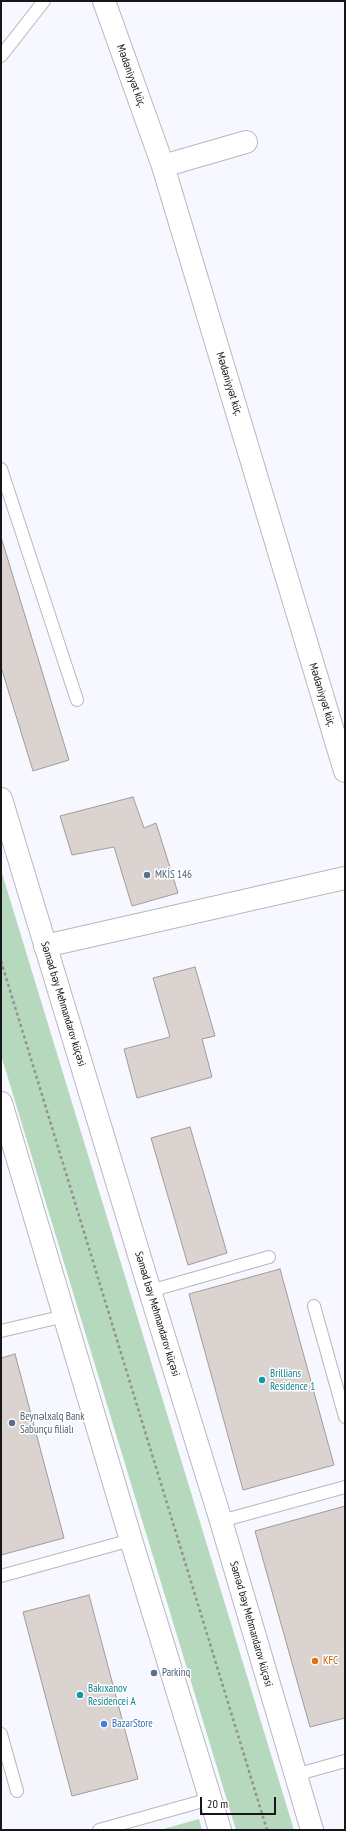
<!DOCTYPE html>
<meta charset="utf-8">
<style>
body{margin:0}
#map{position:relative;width:346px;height:1831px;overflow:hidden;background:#f7f7ff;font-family:"PT Sans Narrow",sans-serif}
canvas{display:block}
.frame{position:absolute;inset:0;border:2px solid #161619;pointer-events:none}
.scale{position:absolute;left:200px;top:1797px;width:76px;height:18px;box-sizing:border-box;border:2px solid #161619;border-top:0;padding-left:5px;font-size:12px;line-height:14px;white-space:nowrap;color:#161619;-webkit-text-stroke:3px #fff;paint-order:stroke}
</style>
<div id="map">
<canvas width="346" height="1831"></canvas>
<div class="frame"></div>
<div class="scale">20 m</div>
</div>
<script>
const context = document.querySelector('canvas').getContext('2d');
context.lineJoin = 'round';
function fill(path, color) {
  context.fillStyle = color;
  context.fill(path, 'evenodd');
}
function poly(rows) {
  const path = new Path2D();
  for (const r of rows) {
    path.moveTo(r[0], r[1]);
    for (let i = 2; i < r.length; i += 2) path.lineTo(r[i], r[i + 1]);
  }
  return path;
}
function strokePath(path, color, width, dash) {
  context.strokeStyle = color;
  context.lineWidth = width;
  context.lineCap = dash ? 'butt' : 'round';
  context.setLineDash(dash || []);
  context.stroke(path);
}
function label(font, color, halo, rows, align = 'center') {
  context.font = font + ' "PT Sans Narrow",sans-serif';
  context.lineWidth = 3;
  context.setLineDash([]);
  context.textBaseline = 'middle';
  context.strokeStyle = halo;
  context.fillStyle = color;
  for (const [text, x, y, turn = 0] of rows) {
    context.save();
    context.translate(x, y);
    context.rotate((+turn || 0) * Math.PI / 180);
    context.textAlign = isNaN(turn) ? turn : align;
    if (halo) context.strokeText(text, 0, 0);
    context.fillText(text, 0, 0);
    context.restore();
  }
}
const green = poly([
 [1,870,294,1830,236,1830,1,1055],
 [199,1819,202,1830,160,1830]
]);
const building = poly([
 [1,537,69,760,33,771,1,667,1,537],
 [133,797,144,828,156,823,178,893,132,906,114,847,72,855,60,816,133,797],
 [195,967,215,1036,202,1039,212,1077,137,1098,124,1049,170,1037,153,978,195,967],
 [190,1127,227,1253,188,1265,151,1138,190,1127],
 [280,1269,334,1465,243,1490,189,1294,280,1269],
 [15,1354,64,1538,1,1555,1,1358,15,1354],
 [345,1506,345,1718,310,1727,255,1531,345,1506],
 [89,1595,138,1779,72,1796,23,1612,89,1595]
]);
const path = poly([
 [1,961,267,1830]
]);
const lane = poly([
 [1,56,44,1],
 [1,469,77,700],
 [150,1291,269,1257],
 [314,1306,345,1417],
 [1,1331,65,1316],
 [221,1521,345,1487],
 [1,1576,131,1540],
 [1,1734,17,1791],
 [295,1775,345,1761],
 [99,1830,210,1799]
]);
const street = poly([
 [104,1,163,166,345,771],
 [163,166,246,142],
 [45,946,345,878]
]);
const secondary = poly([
 [1,799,150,1291,221,1521,312,1830],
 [1,1103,131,1540,220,1830]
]);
const markers = [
 [147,875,4,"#5c6f8a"],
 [262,1380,4,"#0f9aa8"],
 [12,1423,4,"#5c6f8a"],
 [315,1661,4,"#e8710a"],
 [154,1673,4,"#5c6f8a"],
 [80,1695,4,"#0f9aa8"],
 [104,1724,4,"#3f7fe0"]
];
const streetNames = [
 ["Mədəniyyət küç.",131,76,70],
 ["Mədəniyyət küç.",229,384,73],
 ["Mədəniyyət küç.",322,695,73],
 ["Səməd bəy Mehmandarov küçəsi",63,1004,73],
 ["Səməd bəy Mehmandarov küçəsi",157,1314,73],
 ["Səməd bəy Mehmandarov küçəsi",251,1624,74]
];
const serviceNames = [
 ["MKİS 146",155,875],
 ["Beynəlxalq Bank",20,1417],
 ["Sabunçu filialı",20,1430],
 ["Parkinq",162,1673]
];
const cultureNames = [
 ["Brillians",270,1374],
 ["Residence 1",270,1387],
 ["Bakıxanov",88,1689],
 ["Residencei A",88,1702]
];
const foodNames = [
 ["KFC",323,1661]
];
const shopNames = [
 ["BazarStore",112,1724]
];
fill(green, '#b6d9bd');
fill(building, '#dbd3cf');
strokePath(building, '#a29b97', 1);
strokePath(lane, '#b7b7be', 14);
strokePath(street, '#b7b7be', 24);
strokePath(secondary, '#b7b7be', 24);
strokePath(path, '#919197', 2.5, [3, 3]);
strokePath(lane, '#fff', 12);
strokePath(street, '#fff', 22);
strokePath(secondary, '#fff', 22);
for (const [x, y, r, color] of markers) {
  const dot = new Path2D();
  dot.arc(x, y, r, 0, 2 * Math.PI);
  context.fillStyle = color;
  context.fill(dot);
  strokePath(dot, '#fff', 1.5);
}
label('11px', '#161619', '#fff', streetNames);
label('11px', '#4e5e75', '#fff', serviceNames, 'left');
label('11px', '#0d838f', '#fff', cultureNames, 'left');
label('11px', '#c56008', '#fff', foodNames, 'left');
label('11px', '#366cbe', '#fff', shopNames, 'left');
</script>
